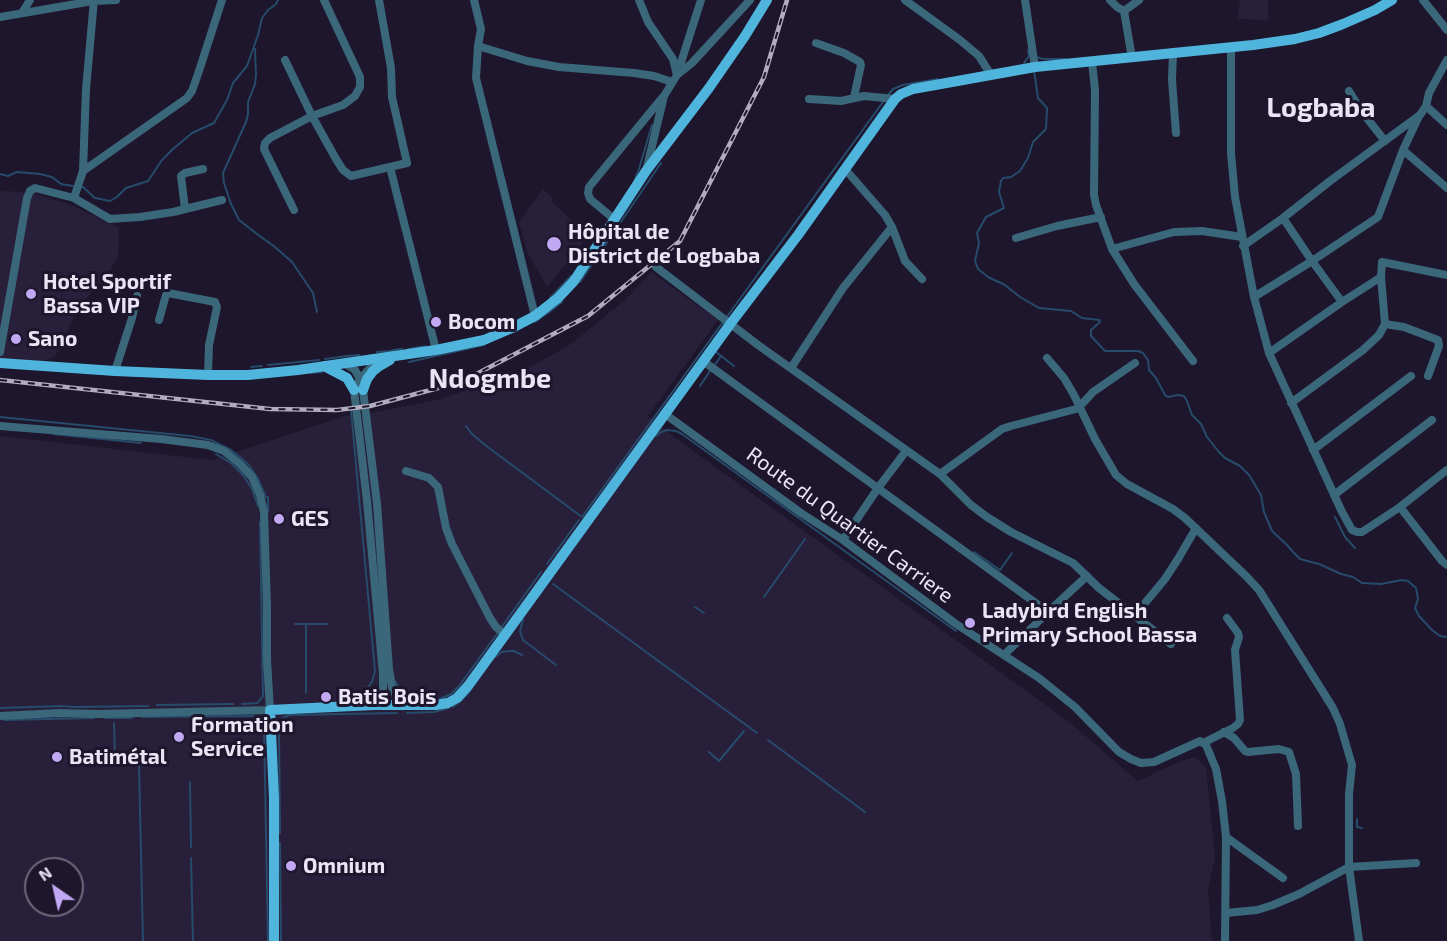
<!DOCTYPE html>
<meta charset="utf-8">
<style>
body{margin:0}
#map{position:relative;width:1447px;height:941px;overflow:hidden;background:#1d162c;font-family:"Exo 2",sans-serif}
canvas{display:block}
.north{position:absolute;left:24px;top:857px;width:60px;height:60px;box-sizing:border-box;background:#1d162c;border:2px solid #6f697c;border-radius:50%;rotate:326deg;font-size:16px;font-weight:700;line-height:24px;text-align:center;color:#e9e5f5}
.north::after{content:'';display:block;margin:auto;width:21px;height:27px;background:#c0a8f3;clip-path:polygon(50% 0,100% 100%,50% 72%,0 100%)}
</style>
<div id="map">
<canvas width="1447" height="941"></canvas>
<div class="north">N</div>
</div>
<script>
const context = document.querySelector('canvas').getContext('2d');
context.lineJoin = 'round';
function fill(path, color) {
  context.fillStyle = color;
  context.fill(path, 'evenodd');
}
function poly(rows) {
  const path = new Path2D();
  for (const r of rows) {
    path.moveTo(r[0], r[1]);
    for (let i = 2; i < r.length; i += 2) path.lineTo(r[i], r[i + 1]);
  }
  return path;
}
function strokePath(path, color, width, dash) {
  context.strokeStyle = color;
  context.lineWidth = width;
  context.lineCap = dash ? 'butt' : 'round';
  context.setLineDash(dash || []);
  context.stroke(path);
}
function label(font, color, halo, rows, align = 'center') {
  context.font = font + ' "Exo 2",sans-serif';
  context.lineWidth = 6;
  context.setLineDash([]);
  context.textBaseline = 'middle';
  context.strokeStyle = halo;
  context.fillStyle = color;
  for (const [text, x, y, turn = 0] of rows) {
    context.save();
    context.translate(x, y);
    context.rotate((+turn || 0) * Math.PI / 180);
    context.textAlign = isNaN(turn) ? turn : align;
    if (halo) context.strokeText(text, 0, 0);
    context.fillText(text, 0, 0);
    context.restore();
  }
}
const built = poly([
 [1240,0,1268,0,1268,20,1237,19],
 [543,189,553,198,551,201,589,236,547,287,527,252,519,222],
 [0,191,28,192,71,205,119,228,118,257,105,279,78,306,61,349,52,358,39,362,0,360],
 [651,272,718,320,648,416,678,440,1068,721,1138,781,1180,761,1195,757,1206,768,1215,856,1208,890,1212,941,0,941,0,436,212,460,345,416,371,413,437,400,523,371,571,344,625,300],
 [36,869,72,869,72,905,36,905]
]);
const stream = poly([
 [255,49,256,75,255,84,248,102,248,114,246,122,223,173,224,183,231,204,239,220,257,234,275,247,292,262,313,293,317,312],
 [1036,57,1043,59,1066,59],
 [1024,63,1029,56,1028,50],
 [1034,71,1038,98,1047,108,1046,129,1033,142,1028,158,1020,171,1011,177,1003,178,1001,181,999,192,1004,208,986,217,977,233,979,243,975,261,978,269,988,277,1005,285,1020,297,1039,308,1071,311,1082,318,1099,320,1100,322,1091,330,1091,336,1105,351,1138,351,1143,353,1148,360,1149,370,1156,378,1165,395,1168,397,1178,395,1184,396,1187,401,1192,415,1201,424,1207,437,1219,452,1225,458,1240,466,1249,475,1261,495,1264,512,1272,531,1287,545,1293,552,1300,559,1319,564,1341,574,1353,577,1362,583,1381,584,1402,580,1408,581,1416,588,1418,599,1415,608,1419,616,1432,630,1440,636,1447,637],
 [888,95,893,89,903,85,938,79],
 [0,174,8,176,17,172,40,174,52,177,61,184,73,186],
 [635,179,639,169,652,125],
 [80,187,83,187,95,198,110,201,117,197,126,188,148,181,162,160,173,149,192,133,214,123,227,100,233,83,247,66,258,35,262,18,268,10,276,4,278,0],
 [580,282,661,163],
 [550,298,571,276],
 [726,318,883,102],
 [535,322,548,313,562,302],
 [408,349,426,346],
 [393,350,402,349],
 [377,352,392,351],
 [716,352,734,366],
 [347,356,359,355],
 [325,359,347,356],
 [409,362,484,345],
 [268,365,319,360],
 [714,366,721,356],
 [251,367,262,366],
 [310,373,322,372],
 [700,386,710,371],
 [0,417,190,436,211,440,231,450,248,464,257,477,266,497,268,497,268,512],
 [466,426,471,433,485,445,582,517,723,322],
 [54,434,141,443],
 [656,436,661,432,667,430,676,431,682,434,956,631],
 [216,454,231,463,243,475,252,489,258,506],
 [1335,517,1345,537,1355,548],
 [974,552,1000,570,1012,553],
 [547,564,579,520],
 [553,584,757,733],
 [764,597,805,539],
 [695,607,704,613],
 [523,619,520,631,523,640,556,665],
 [295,624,327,624],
 [306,624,306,692],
 [501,628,541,572],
 [495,657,502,652,508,651,514,651,522,655],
 [395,681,400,689,407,694,424,700],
 [440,699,451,694,459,686,497,634],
 [344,701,354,699,364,692,372,682,375,671,351,410],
 [242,704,257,703,260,700,263,696,260,522],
 [157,705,233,704],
 [453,707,461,701,470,691],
 [1,708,61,706,74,707,148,706],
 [407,713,434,712,449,708],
 [142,717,254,716,260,718,263,721,264,727,268,941],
 [105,718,132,718],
 [4,720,94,718],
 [114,723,115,758,134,757,139,765,143,941],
 [768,740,865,812],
 [709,752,719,761,744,731],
 [190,782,191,847],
 [1357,819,1357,827,1362,828],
 [280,833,279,725,281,719,289,715,397,713],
 [280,843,281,941],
 [191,858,193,941]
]);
const minor = poly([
 [474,0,481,29,478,46,476,78,535,316],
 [639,0,648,22,673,59,677,75,692,63,750,0],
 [905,0,960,40,979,56,991,75],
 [1025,0,1035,67],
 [1110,0,1117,7,1124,11],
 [1423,0,1447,30],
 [22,13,30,0],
 [0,17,93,1,116,0],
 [816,43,844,53,860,62,861,65,854,97],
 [478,46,527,61,559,67,634,73,654,76,672,82],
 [1231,47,1231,153,1235,197,1254,297,1269,353,1342,512,1352,530,1357,532,1362,532,1400,507,1447,470],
 [1173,53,1172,80,1176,133],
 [1132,58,1124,11,1139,0],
 [285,60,312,116,336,159,343,170,351,176,407,163,392,97,391,68,379,0],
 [1092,62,1095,90,1094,195,1096,205,1112,249,1134,284,1193,361],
 [1349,91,1362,112,1385,141],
 [809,99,841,101,864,96,895,99],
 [1426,106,1447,125],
 [1419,116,1403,150,1447,188],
 [390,167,436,350],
 [647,167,664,96,677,75,701,0],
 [845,169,885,215,892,227,905,261,922,279],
 [83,171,187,98,192,91,199,71,222,0],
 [74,198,83,171,86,89,94,0],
 [185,209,181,176,185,173,203,169],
 [294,210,264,149,265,143,270,138,312,116,343,105,355,96,360,87,360,77,324,0],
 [1283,218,1312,261,1342,302],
 [614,219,590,199,588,193,589,187,662,98],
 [1016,238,1057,226,1101,217],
 [1243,246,1283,218,1330,181,1420,115,1426,106,1429,93,1447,60],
 [1112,249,1174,232,1202,231,1242,237],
 [656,267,758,345,940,474,1002,429,1011,426,1076,409,1083,403,1093,392,1135,363],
 [1254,297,1312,261,1378,217,1403,150],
 [159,320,166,295,168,293,215,302,217,307,209,345,208,375],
 [1385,324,1404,327,1438,340,1439,346,1428,376],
 [0,352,27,198,30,191,35,188,74,198,110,219,140,217,173,212,222,200],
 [1269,353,1342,302,1381,277],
 [1047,358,1064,378,1074,395,1095,439,1116,475,1127,484,1173,509,1185,518,1246,576,1259,590,1333,708,1340,724,1352,765,1349,794,1349,867,1359,941],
 [703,361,1048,612],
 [344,363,355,370,360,379,363,390,377,504,389,669,392,687,396,696,403,706],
 [371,367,360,379,354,390,367,501,383,674,383,688,374,705],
 [791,368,843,288,892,227],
 [115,371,132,318,137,296],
 [1291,403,1363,350,1379,335,1385,324,1381,277,1382,262,1447,275],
 [665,414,801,513,843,540,956,624,1039,678,1075,707,1119,752,1131,759,1141,763,1154,762,1198,742,1200,741,1206,745,1216,769,1222,801,1226,837,1225,941],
 [0,426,161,439,208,445,224,451,240,464,252,477,260,495,264,512,267,607,267,660,270,710,99,714,60,713,0,716],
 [1313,450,1411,376],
 [406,471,429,478,438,487,446,528,452,544,490,618,496,627,505,635],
 [940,474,971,505,987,517,1011,532,1073,563,1099,588,1171,644],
 [1334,495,1432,420],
 [1400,507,1442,561,1447,565],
 [843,540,878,488,906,451],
 [1135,615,1165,579,1178,559,1196,528],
 [1004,655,1048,612,1087,576],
 [1224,732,1234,738,1245,751,1248,752,1279,749,1289,752,1296,774,1298,826],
 [1203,743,1233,728,1238,724,1240,720,1235,650,1239,637,1238,633,1227,618],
 [1226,837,1283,878],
 [1226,913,1257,910,1273,905,1299,894,1349,867,1416,863]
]);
const major = poly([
 [0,363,115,371,208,375,248,375,298,370,436,350,484,340,512,328,535,316,558,298,574,281,646,171,709,88,745,36,767,0],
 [324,366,347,378,354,390],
 [363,390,367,379,373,371,378,367,390,360],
 [274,941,274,798,270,710,374,705,436,705,448,703,457,698,468,686,731,323,798,235,895,99,901,94,913,89,1035,67,1253,45,1295,39,1319,33,1343,24,1375,10,1392,0]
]);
const rail = poly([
 [0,380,270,409,337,410,370,406,461,382,588,316,680,241,764,77,787,0]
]);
const markers = [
 [554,244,8,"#c0a8f3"],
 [31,294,6,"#c0a8f3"],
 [436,322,6,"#c0a8f3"],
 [16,339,6,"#c0a8f3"],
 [279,519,6,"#c0a8f3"],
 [970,623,6,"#c0a8f3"],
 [326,697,6,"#c0a8f3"],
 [179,737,6,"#c0a8f3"],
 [57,757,6,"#c0a8f3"],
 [291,866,6,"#c0a8f3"]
];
const poiNames = [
 ["Hôpital de",568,232],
 ["District de Logbaba",568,256],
 ["Hotel Sportif",43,282],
 ["Bassa VIP",43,306],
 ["Bocom",448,322],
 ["Sano",28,339],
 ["GES",291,519],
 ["Ladybird English",982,611],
 ["Primary School Bassa",982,635],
 ["Batis Bois",338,697],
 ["Formation",191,725],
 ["Service",191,749],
 ["Batimétal",69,757],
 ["Omnium",303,866]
];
const streetNames = [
 ["Route du Quartier Carriere",850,525,36]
];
const districtNames = [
 ["Logbaba",1321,108],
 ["Ndogmbe",490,379]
];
fill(built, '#281f3a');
strokePath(stream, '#264b6b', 2);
strokePath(minor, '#3b677a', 8);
strokePath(major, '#50b5dd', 10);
strokePath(rail, '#b1acbe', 4.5);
strokePath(rail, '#1d162c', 2, [7]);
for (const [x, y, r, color] of markers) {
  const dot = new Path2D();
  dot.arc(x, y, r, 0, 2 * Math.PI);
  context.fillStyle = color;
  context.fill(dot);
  strokePath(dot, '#1d162c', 2);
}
label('bold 21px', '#e9e5f5', '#1d162c', poiNames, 'left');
label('21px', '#e9e5f5', '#1d162c', streetNames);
label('bold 27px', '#e9e5f5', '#1d162c', districtNames);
</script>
